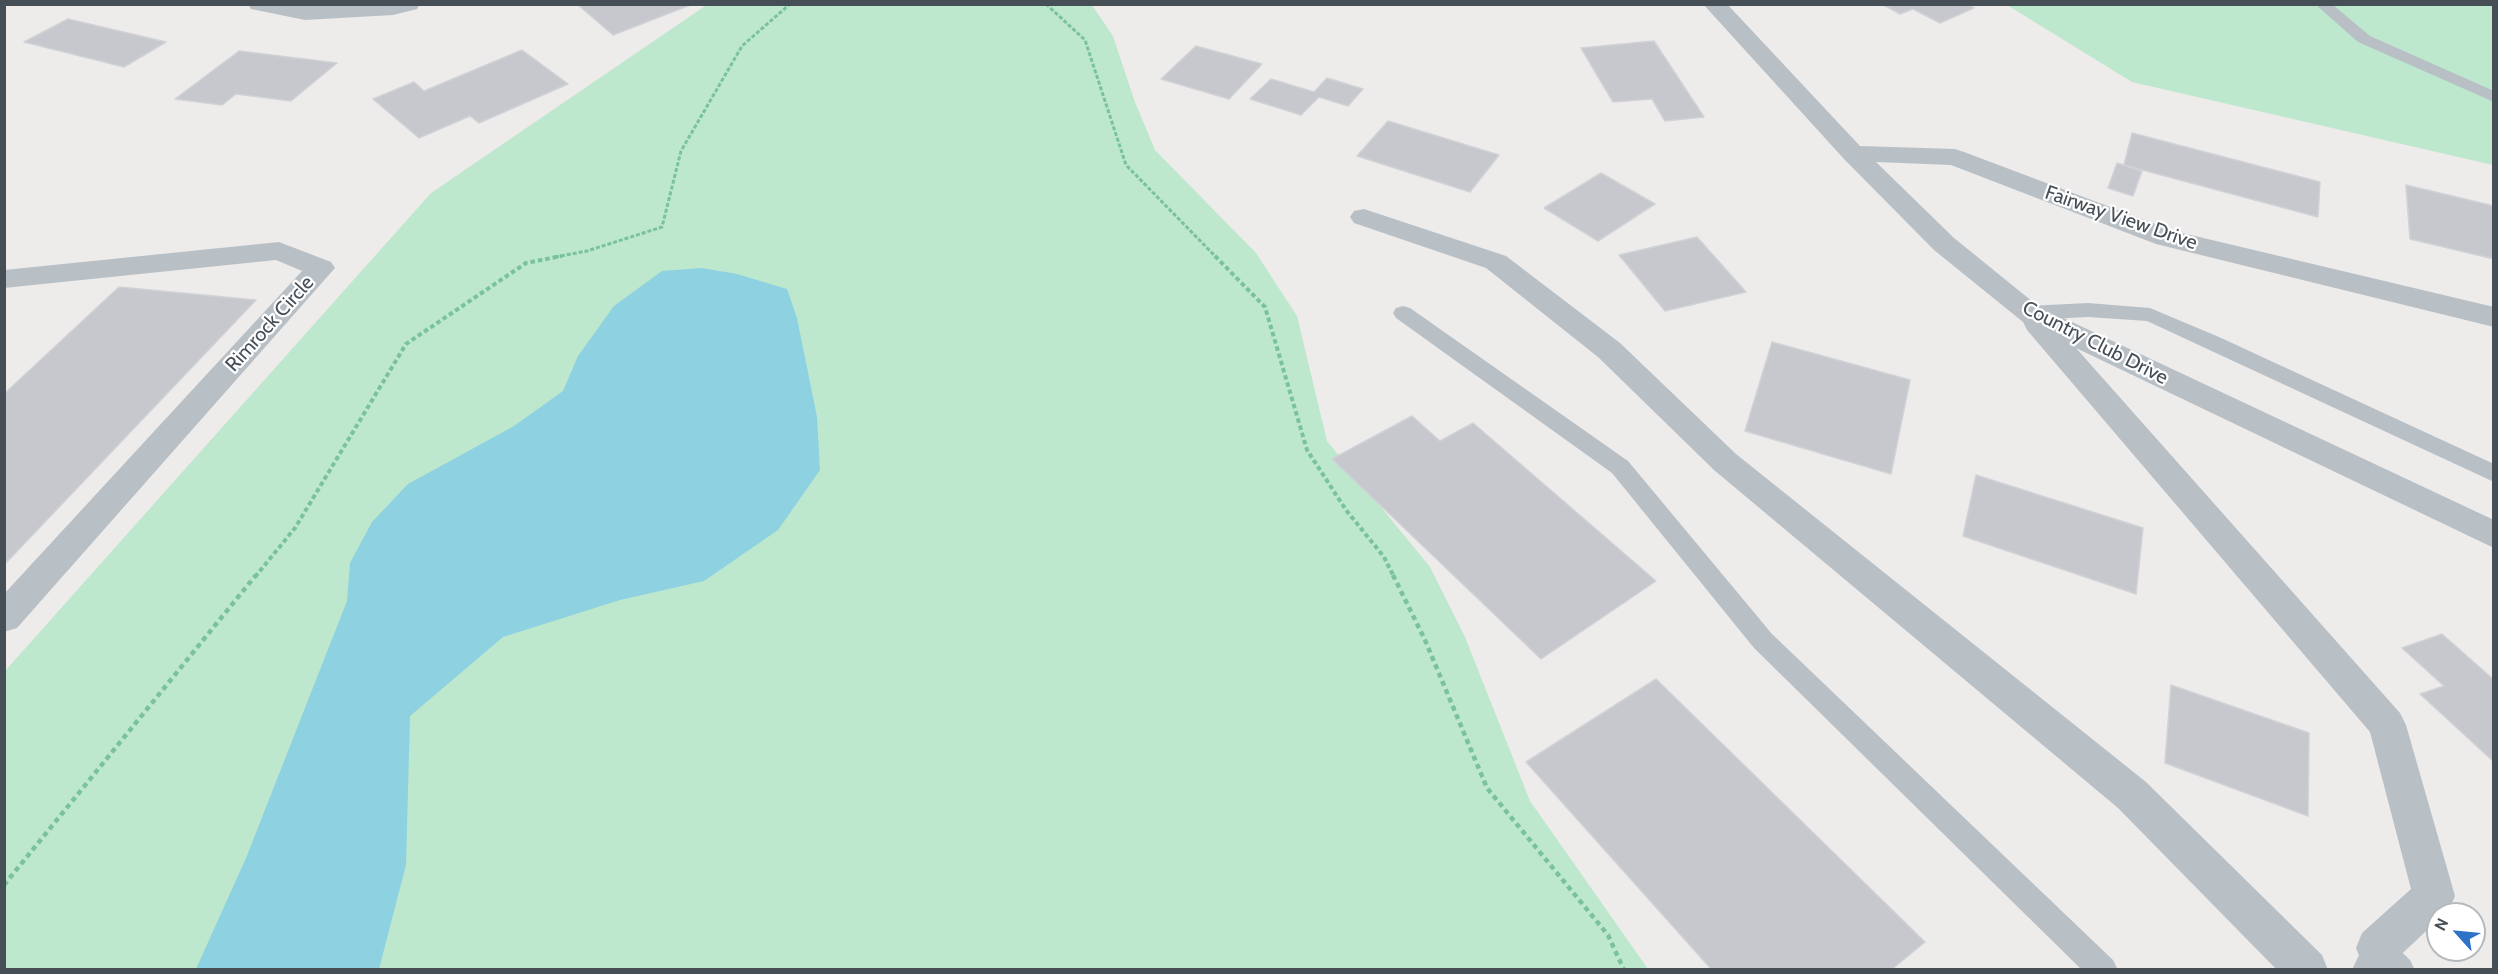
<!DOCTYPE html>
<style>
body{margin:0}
#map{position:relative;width:2498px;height:974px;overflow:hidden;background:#eeebeb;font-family:Cabin,sans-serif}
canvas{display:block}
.frame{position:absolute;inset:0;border:6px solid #464f56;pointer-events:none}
.north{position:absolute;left:2426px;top:902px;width:60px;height:60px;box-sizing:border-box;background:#fff;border:2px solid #b5b9bb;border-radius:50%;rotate:297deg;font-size:16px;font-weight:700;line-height:24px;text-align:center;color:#464f56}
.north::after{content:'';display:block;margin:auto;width:21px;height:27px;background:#2c72c7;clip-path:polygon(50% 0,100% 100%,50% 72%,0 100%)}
</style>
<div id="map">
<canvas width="2498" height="974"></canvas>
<div class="frame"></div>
<div class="north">N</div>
</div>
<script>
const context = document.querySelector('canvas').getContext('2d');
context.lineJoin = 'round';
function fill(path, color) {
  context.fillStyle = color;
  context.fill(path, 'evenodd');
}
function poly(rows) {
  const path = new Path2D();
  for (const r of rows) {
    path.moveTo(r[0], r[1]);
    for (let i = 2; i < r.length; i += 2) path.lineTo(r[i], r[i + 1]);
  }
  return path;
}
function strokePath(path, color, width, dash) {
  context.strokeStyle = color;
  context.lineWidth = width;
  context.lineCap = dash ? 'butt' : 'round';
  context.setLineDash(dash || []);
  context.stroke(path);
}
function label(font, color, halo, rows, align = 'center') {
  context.font = font + ' Cabin,sans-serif';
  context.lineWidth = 4.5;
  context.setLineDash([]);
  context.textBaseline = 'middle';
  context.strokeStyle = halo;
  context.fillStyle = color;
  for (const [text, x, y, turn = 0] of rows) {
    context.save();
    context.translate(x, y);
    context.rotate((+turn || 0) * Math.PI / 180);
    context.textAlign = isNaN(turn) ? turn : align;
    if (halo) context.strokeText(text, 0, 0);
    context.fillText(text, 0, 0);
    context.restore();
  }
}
const green = poly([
 [708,4,1092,5,1113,36,1135,102,1155,150,1256,253,1297,316,1327,441,1430,567,1465,637,1530,801,1648,969,5,970,5,671,431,193],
 [2007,5,2493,5,2493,165,2132,82]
]);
const water = poly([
 [702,268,737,274,787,289,797,318,817,417,820,470,778,530,704,581,620,600,503,637,410,716,406,865,379,969,196,969,246,858,347,601,350,563,372,522,408,484,514,426,563,391,578,356,614,306,662,271]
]);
const building = poly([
 [577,4,693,4,613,35,577,4],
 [1882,4,1967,4,1974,8,1940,23,1913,9,1900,14,1882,4],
 [68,19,166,42,124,67,24,42,68,19],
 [1654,41,1704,117,1665,121,1652,99,1613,102,1581,48,1654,41],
 [1196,46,1262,64,1229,99,1161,79,1196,46],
 [522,50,568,84,479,123,470,116,419,138,373,99,414,82,424,91,522,50],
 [239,51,337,63,291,101,236,94,222,105,175,99,239,51],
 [1327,78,1363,89,1348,106,1319,97,1301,115,1250,99,1271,79,1314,92,1327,78],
 [1388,121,1499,155,1470,192,1357,156,1388,121],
 [2132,133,2320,182,2318,217,2124,165,2132,133],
 [2117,163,2142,171,2133,196,2108,188,2117,163],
 [1601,173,1655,204,1598,241,1544,208,1601,173],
 [2406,185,2494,206,2494,259,2410,239,2406,185],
 [1697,237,1746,292,1665,311,1619,255,1697,237],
 [119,287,256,300,4,565,4,394,119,287],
 [1772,342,1910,380,1891,474,1745,431,1772,342],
 [1412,416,1440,441,1473,423,1656,581,1541,659,1332,459,1412,416],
 [1976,475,2143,528,2136,594,1963,536,1976,475],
 [2442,634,2494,680,2494,762,2420,694,2444,686,2402,648,2442,634],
 [1656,679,1925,942,1891,970,1712,970,1526,762,1656,679],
 [2171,685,2309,733,2308,816,2165,763,2171,685]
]);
const pathFar2 = poly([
 [1046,4,1085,40,1126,165,1216,257],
 [555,257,587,251,662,227,681,151,742,46,790,4]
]);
const pathFar1 = poly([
 [1215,256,1265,307,1307,450,1346,510,1384,557,1394,577],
 [255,577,295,528,406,344,526,263,562,256]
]);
const path = poly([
 [1393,575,1425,640,1487,788,1608,935,1624,970],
 [4,885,256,575]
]);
const lane = poly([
 [2315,4,2332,4,2370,36,2494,91,2494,102,2358,42,2315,4],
 [2088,303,2150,308,2219,337,2494,464,2494,482,2147,321,2088,317,2028,320,2021,318,2018,313,2021,308,2028,306,2088,303],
 [1403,306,1410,308,1628,461,1772,634,2113,960,2118,970,2082,970,1754,648,1612,473,1396,318,1393,313,1396,308,1403,306],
 [2377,934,2387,938,2410,960,2415,970,2352,970,2367,938,2377,934]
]);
const street = poly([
 [248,4,305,6,420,4,417,9,393,15,305,20,251,9,248,4],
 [1703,4,1727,4,1860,146,1955,149,1964,152,2174,231,2494,307,2494,327,2156,244,1951,165,1876,162,1954,238,2038,306,2494,520,2494,548,2076,348,2400,713,2406,725,2455,896,2449,910,2444,914,2438,914,2438,920,2392,963,2377,969,2362,963,2356,948,2362,933,2411,889,2370,732,2027,330,2023,322,1934,250,1844,159,1703,4],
 [1364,209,1506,256,1620,343,1736,454,2146,782,2322,955,2328,970,2277,970,2118,808,1714,470,1598,357,1486,268,1354,223,1350,217,1354,211,1364,209],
 [279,242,331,262,335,268,17,628,4,632,4,594,302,271,276,260,4,288,4,270,279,242]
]);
const streetNames = [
 ["Fairway View Drive",2121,218,19],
 ["Rimrock Circle",270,324,-48],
 ["Country Club Drive",2095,343,27]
];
fill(green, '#bde8cd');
fill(water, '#8ed1e1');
fill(building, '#c6c8ce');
strokePath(building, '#d0d2d6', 1.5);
strokePath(pathFar2, '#79c29d', 3, [4, 2]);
strokePath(pathFar1, '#79c29d', 4, [4.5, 3]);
strokePath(path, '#79c29d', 4.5, [5, 4]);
fill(lane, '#b8c0c6');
fill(street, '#b8c0c6');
label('20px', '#464f56', '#fff', streetNames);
</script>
